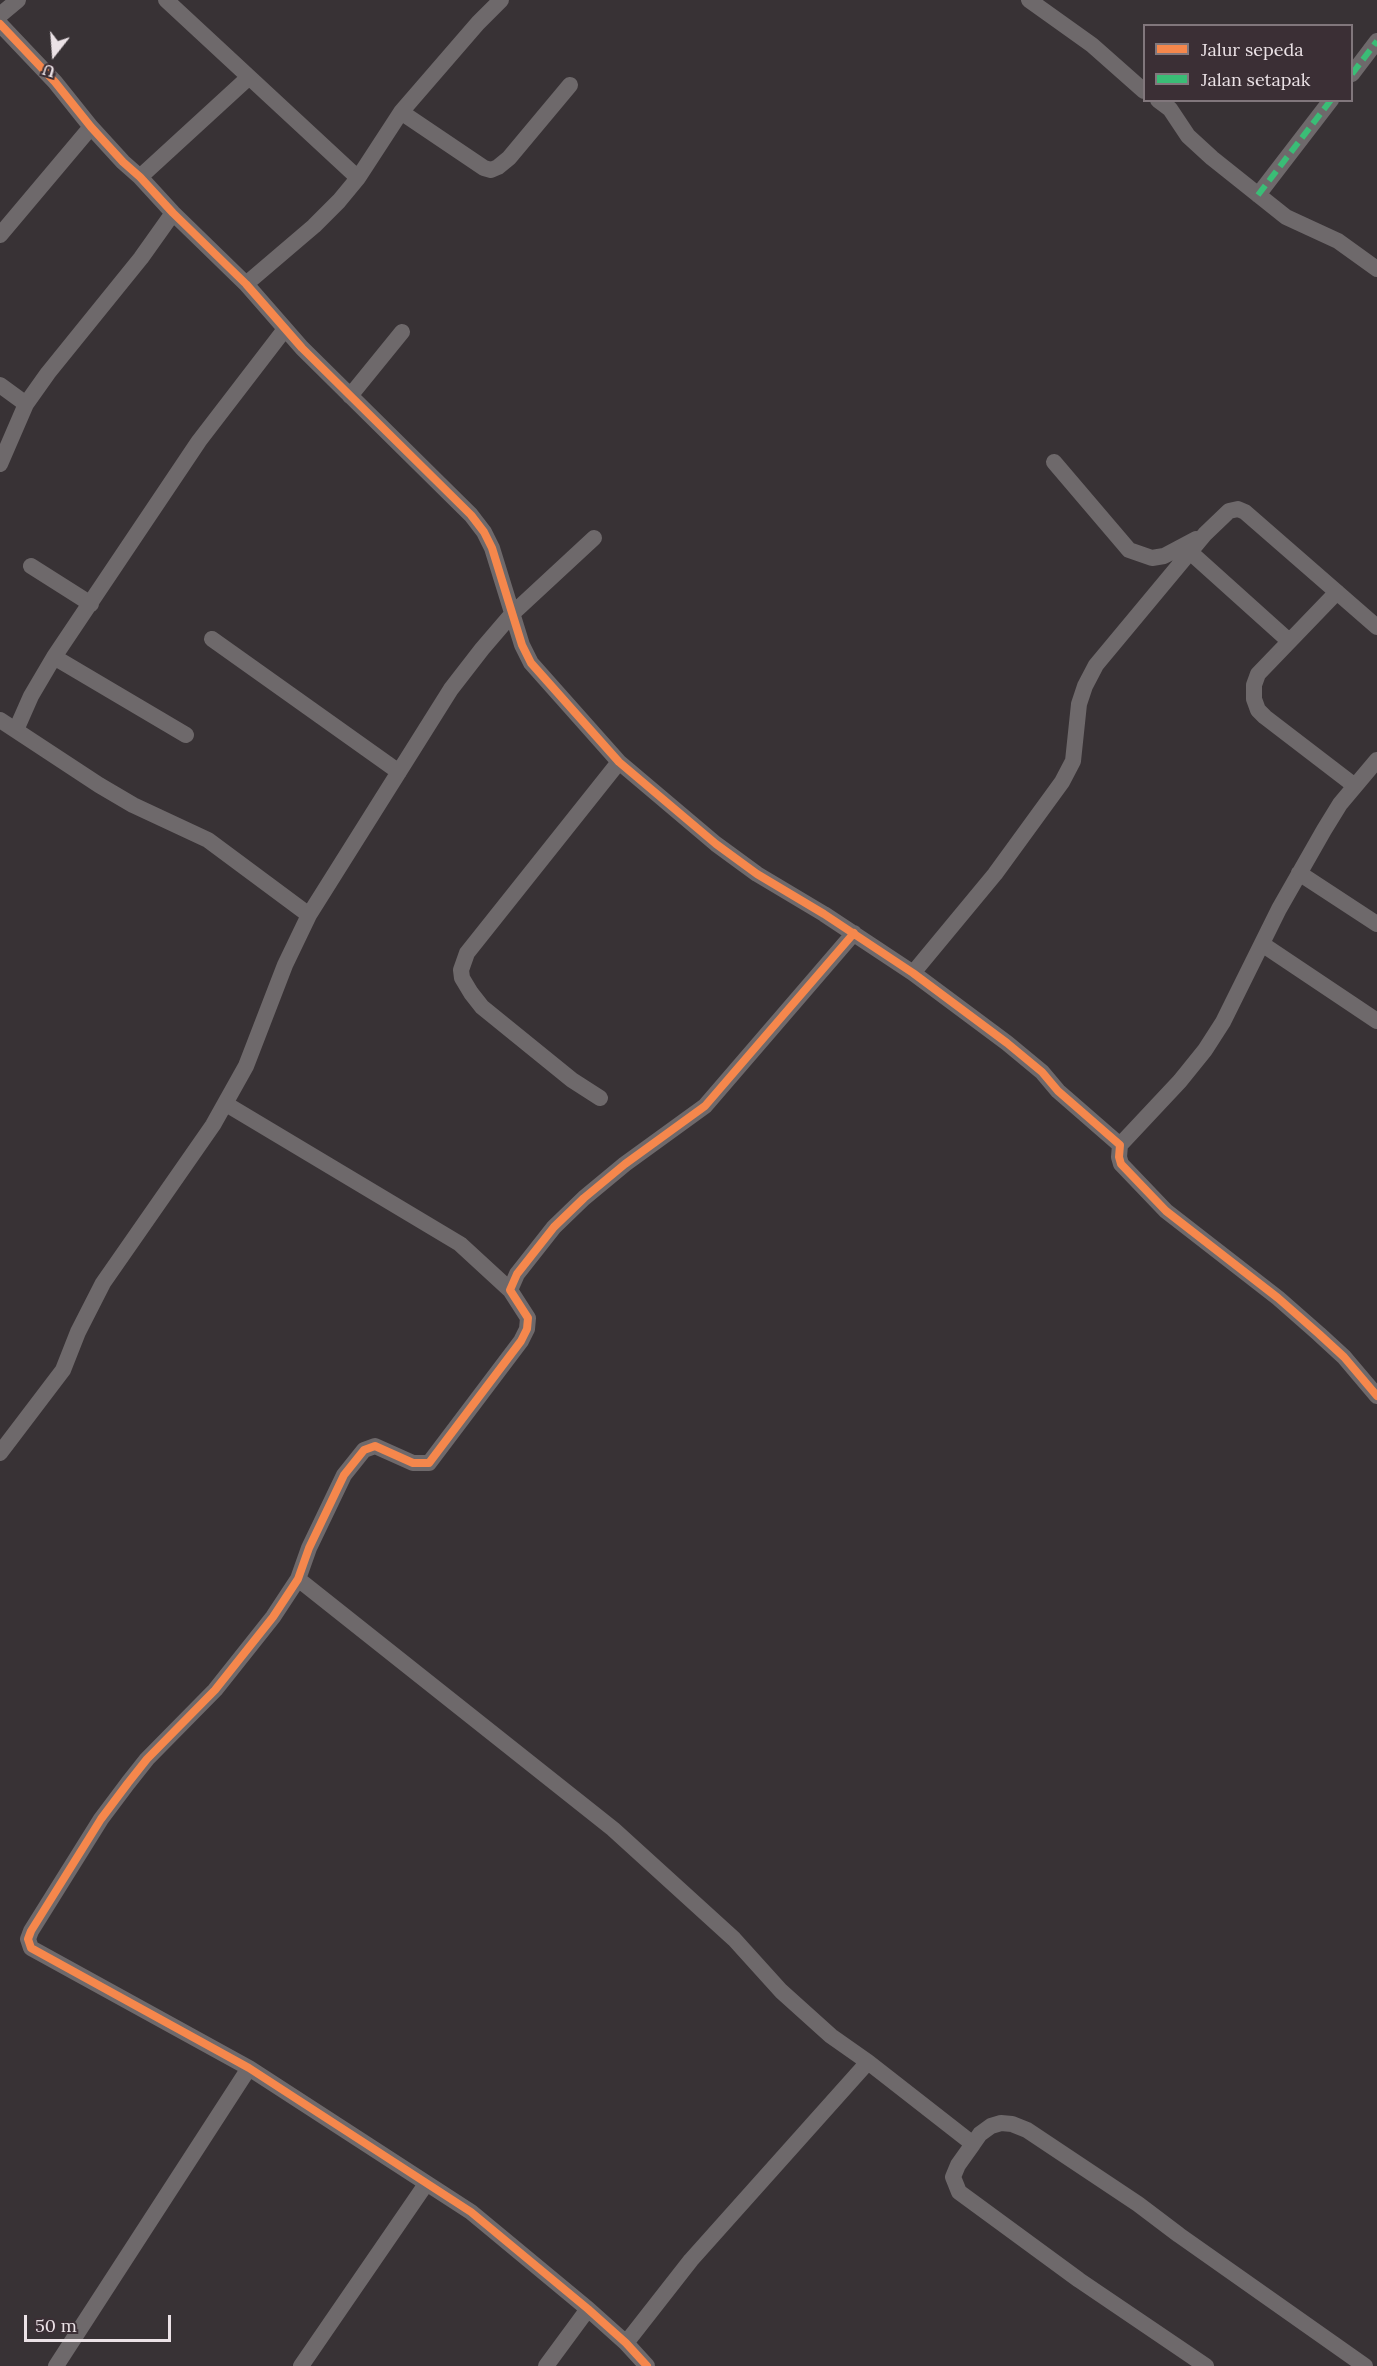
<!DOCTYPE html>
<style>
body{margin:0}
#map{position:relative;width:1377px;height:2366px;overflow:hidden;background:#383235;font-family:Lora,serif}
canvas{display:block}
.legend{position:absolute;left:1143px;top:24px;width:210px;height:78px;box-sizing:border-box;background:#3b2f35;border:2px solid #81777c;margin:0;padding:8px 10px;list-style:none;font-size:18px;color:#ebe2e6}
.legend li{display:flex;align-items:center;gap:12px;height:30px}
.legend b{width:30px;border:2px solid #81777c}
.north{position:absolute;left:24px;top:24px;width:60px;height:60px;-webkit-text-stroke:4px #3b2f35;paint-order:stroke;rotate:197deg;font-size:16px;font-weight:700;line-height:24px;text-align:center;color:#ebe2e6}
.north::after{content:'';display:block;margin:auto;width:21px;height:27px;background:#ebe2e6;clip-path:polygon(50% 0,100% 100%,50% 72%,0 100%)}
.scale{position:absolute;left:24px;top:2315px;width:147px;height:27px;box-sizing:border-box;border:3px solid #ebe2e6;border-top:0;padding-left:8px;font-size:18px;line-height:21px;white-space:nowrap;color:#ebe2e6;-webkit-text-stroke:4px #3b2f35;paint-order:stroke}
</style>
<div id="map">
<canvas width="1377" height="2366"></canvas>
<ul class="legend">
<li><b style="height:8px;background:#f5874c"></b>Jalur sepeda</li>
<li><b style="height:8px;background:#3abd76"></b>Jalan setapak</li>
</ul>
<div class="north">U</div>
<div class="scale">50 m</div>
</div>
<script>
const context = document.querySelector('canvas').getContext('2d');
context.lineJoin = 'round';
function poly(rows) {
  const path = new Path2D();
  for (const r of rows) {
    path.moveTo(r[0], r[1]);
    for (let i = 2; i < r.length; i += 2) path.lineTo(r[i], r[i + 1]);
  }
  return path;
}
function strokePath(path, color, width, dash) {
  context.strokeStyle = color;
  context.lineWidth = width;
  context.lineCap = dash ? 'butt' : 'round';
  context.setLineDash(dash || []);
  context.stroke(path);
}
const minor = poly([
 [166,0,358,178],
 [1029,0,1092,45,1144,91],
 [0,15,18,0],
 [0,24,55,82,91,127,123,162,140,177,173,213,246,284,302,348,471,515,484,532,492,548,522,645,531,663,619,762,716,844,757,874,824,914,913,973,1007,1043,1042,1072,1058,1091,1120,1145,1119,1157,1121,1164,1166,1211,1278,1298,1319,1334,1344,1357,1377,1396],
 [1352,74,1377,41],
 [1158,100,1170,109,1188,136,1212,158,1286,217,1338,241,1377,269],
 [401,112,484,168,491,170,498,167,509,158,570,85],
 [140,177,248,78],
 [1258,195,1331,100],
 [0,235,91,127],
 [246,284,314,226,339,201,358,178,401,112,478,23,501,0],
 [0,385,26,404],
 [350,396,402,332],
 [1054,462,1129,550,1152,558,1164,556,1196,539],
 [0,464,26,404,48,373,141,258,173,213],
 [1190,552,1289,641],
 [31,566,91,604],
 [1337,592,1258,674,1254,685,1254,699,1258,710,1265,717,1355,786],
 [212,639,399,772],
 [54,657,186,735],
 [0,720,99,785,133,805,208,840,309,915],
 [16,730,31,696,54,657,199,441,285,329],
 [1299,873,1377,924],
 [1262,944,1377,1021],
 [913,973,995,874,1062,782,1073,761,1079,704,1085,686,1096,665,1205,534,1229,511,1238,509,1245,512,1377,627],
 [600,1098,572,1080,482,1007,471,993,462,978,461,970,467,953,619,762],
 [226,1104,460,1244,510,1290],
 [1120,1145,1180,1081,1205,1050,1223,1022,1279,909,1324,830,1340,804,1377,760],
 [0,1453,63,1370,78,1332,103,1283,213,1125,246,1066,285,965,309,915,451,689,482,649,512,614,594,538],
 [298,1579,613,1829,734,1939,781,1991,831,2036,868,2062],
 [973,2144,980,2134,991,2126,1001,2123,1012,2124,1027,2130,1138,2204,1179,2235,1365,2366],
 [626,2343,691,2260,868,2062,973,2144,958,2165,953,2177,959,2192,1079,2280,1206,2366],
 [56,2366,249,2068],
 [301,2366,426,2184],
 [546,2366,588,2309],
 [647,2366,626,2343,588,2309,471,2212,249,2068,31,1948,28,1939,31,1931,101,1819,128,1783,147,1759,215,1690,273,1617,298,1579,309,1548,344,1475,364,1450,375,1446,413,1463,429,1463,521,1341,527,1329,528,1318,510,1290,517,1274,554,1227,584,1198,625,1164,705,1106,854,933]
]);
const quiet = poly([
 [1352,74,1377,41],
 [1258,195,1331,100]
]);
const cycleway = poly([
 [0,24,55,82,91,127,123,162,140,177,173,213,246,284,302,348,471,515,484,532,492,548,522,645,531,663,619,762,716,844,757,874,824,914,913,973,1007,1043,1042,1072,1058,1091,1120,1145,1119,1157,1121,1164,1166,1211,1278,1298,1319,1334,1344,1357,1377,1396],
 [647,2366,626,2343,588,2309,471,2212,249,2068,31,1948,28,1939,31,1931,101,1819,128,1783,147,1759,215,1690,273,1617,298,1579,309,1548,344,1475,364,1450,375,1446,413,1463,429,1463,521,1341,527,1329,528,1318,510,1290,517,1274,554,1227,584,1198,625,1164,705,1106,854,933]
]);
strokePath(minor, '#6e696b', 16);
strokePath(quiet, '#3abd76', 6, [12, 6]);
strokePath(cycleway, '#f5874c', 8);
</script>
